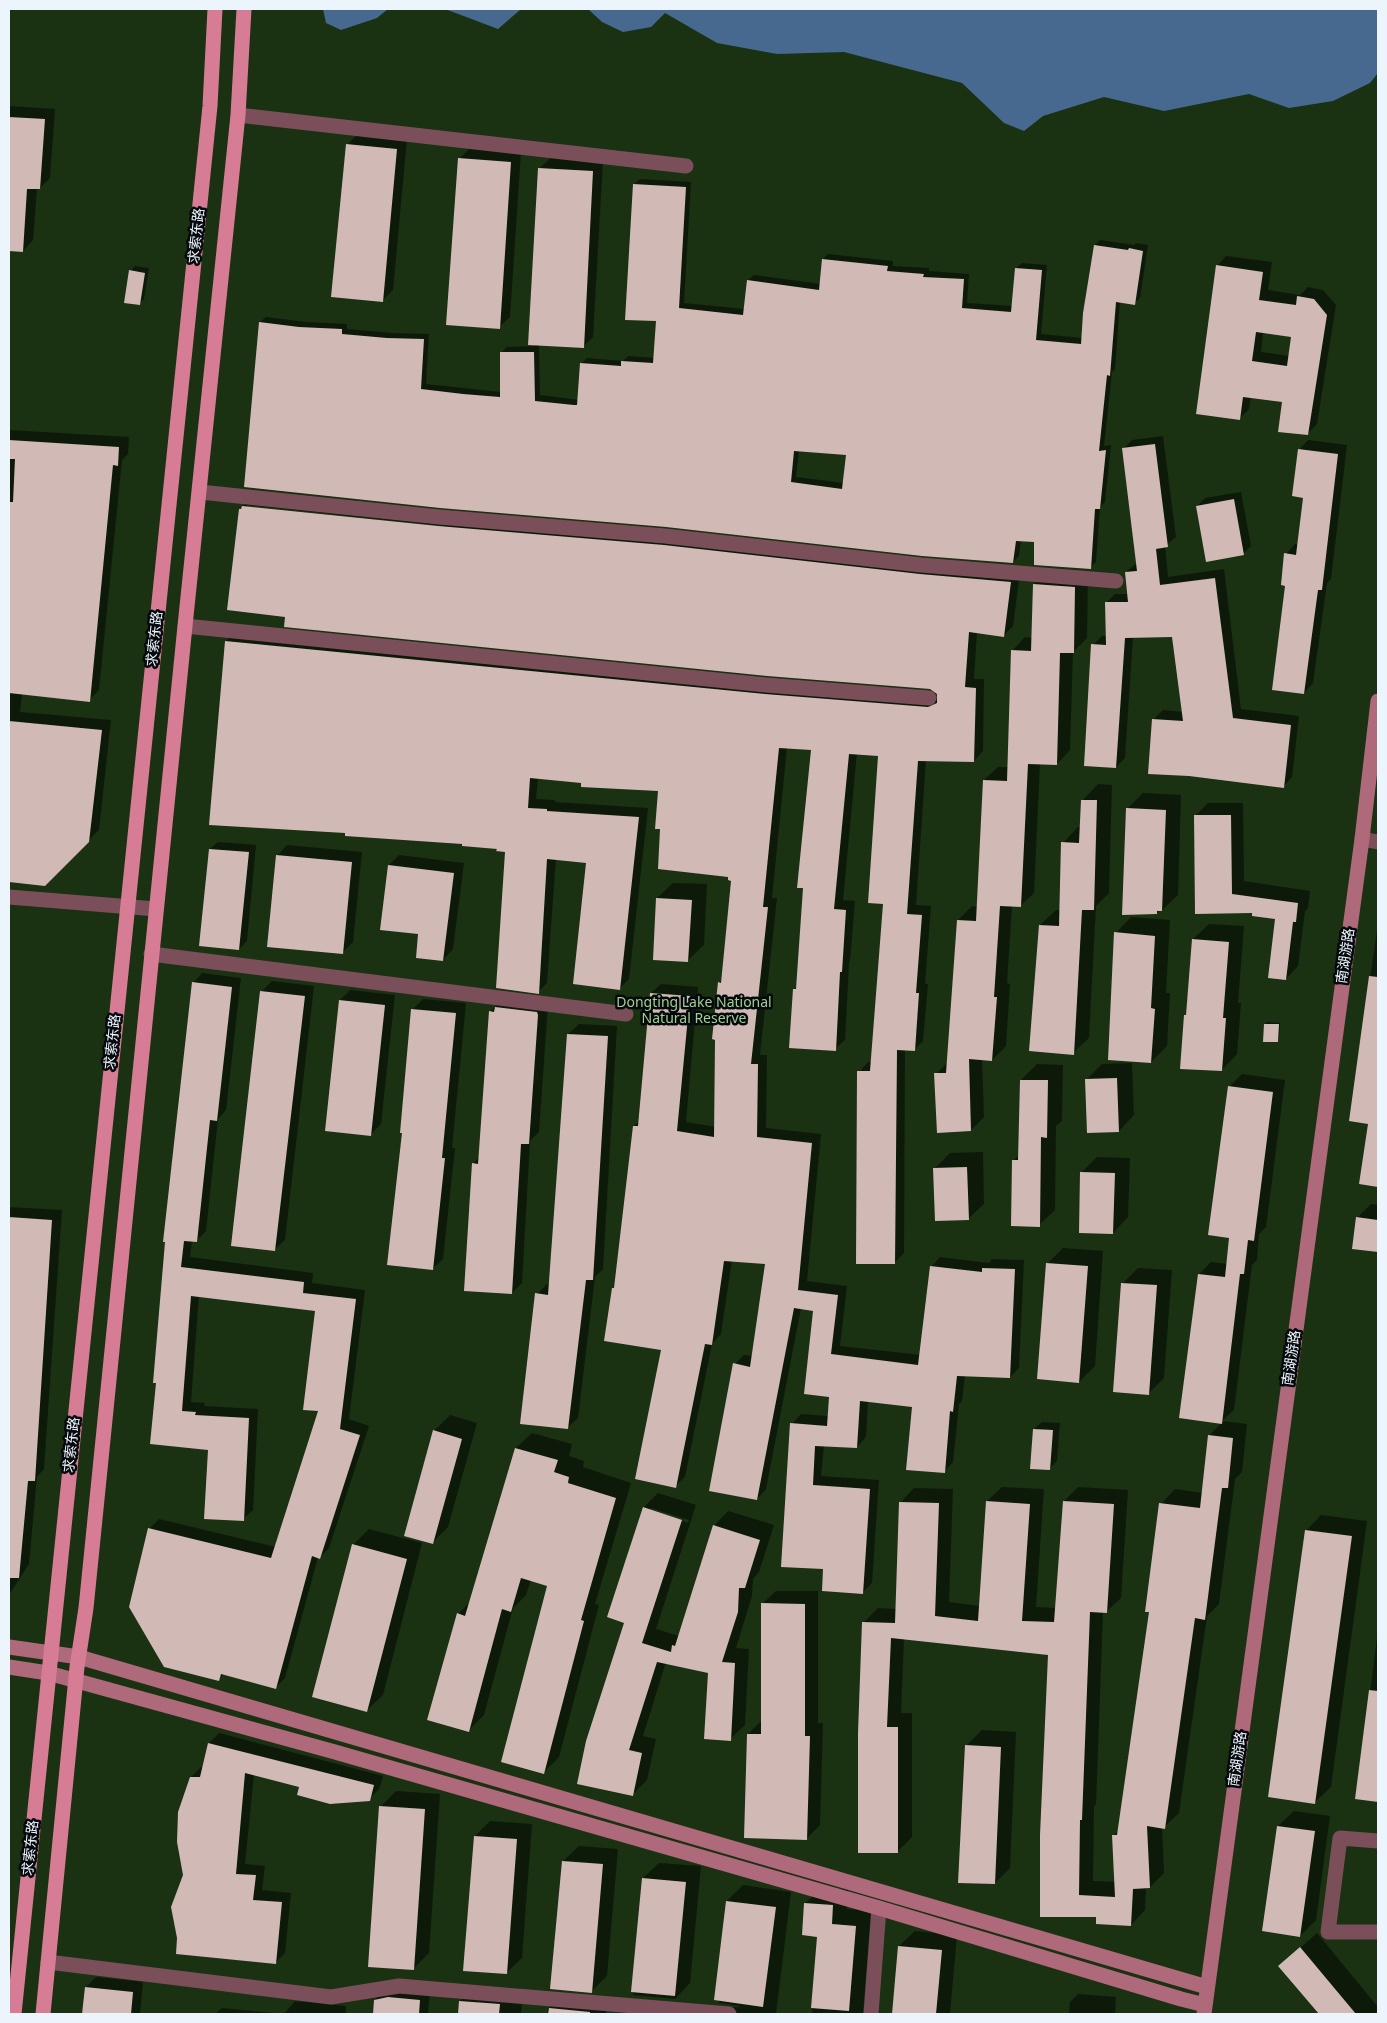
<!DOCTYPE html>
<meta charset="utf-8">
<style>
body{margin:0}
#map{position:relative;width:1387px;height:2023px;overflow:hidden;background:#13202a;font-family:"Noto Sans",sans-serif}
canvas{display:block}
.frame{position:absolute;inset:0;border:10px solid #edf5fc;pointer-events:none}
</style>
<div id="map">
<canvas width="1387" height="2023"></canvas>
<div class="frame"></div>
</div>
<script>
const context = document.querySelector('canvas').getContext('2d');
context.lineJoin = 'round';
function fill(path, color) {
  context.fillStyle = color;
  context.fill(path, 'evenodd');
}
function poly(rows) {
  const path = new Path2D();
  for (const r of rows) {
    path.moveTo(r[0], r[1]);
    for (let i = 2; i < r.length; i += 2) path.lineTo(r[i], r[i + 1]);
  }
  return path;
}
function strokePath(path, color, width, dash) {
  context.strokeStyle = color;
  context.lineWidth = width;
  context.lineCap = dash ? 'butt' : 'round';
  context.setLineDash(dash || []);
  context.stroke(path);
}
function label(font, color, halo, rows, align = 'center') {
  context.font = font + ' "Noto Sans","Noto Sans SC",sans-serif';
  context.lineWidth = 5;
  context.setLineDash([]);
  context.textBaseline = 'middle';
  context.strokeStyle = halo;
  context.fillStyle = color;
  for (const [text, x, y, turn = 0] of rows) {
    context.save();
    context.translate(x, y);
    context.rotate((+turn || 0) * Math.PI / 180);
    context.textAlign = isNaN(turn) ? turn : align;
    if (halo) context.strokeText(text, 0, 0);
    context.fillText(text, 0, 0);
    context.restore();
  }
}
const green = poly([
 [9,9,1378,9,1378,2014,9,2014]
]);
const water = poly([
 [323,9,388,9,377,18,341,30,326,23],
 [445,9,521,9,498,29],
 [588,9,1378,9,1378,73,1370,83,1333,101,1289,108,1249,94,1164,111,1104,97,1043,116,1024,131,1004,123,962,83,844,52,777,54,717,43,665,13,651,27,623,32,602,22]
]);
const shadow = poly([
 [9,106,55,109,50,178,40,188,37,188,33,240,23,251,9,250],
 [358,134,407,139,393,290,382,301,347,145],
 [470,148,521,152,510,317,499,327,459,159],
 [550,158,603,161,593,337,583,347,539,345,540,395,579,400,581,364,587,358,623,361,628,356,655,358,658,320,634,184,640,179,691,182,684,303,745,309,748,280,754,275,821,284,823,259,828,254,893,261,893,266,929,268,929,271,969,274,967,303,1013,306,1016,268,1022,263,1047,265,1041,334,1082,338,1095,245,1100,240,1134,245,1136,243,1148,245,1140,298,1134,303,1120,301,1115,369,1112,372,1104,446,1111,445,1105,502,1100,507,1096,562,1090,567,1035,541,1021,540,1019,556,1013,562,666,525,260,322,266,317,306,322,347,324,347,329,393,333,429,334,426,384,501,392,501,353,507,347,535,346,539,169],
 [799,450,847,454,844,483,796,477],
 [1226,256,1272,262,1268,290,1300,295,1308,287,1323,290,1336,305,1317,424,1308,433,1284,401,1251,397,1249,409,1239,419,1217,266],
 [1263,332,1293,335,1290,356,1261,352],
 [135,266,149,268,144,299,139,304,130,271],
 [9,430,129,437,128,454,122,460,99,690,89,700,22,694,20,712,111,720,99,830,44,884,9,880],
 [1163,436,1176,537,1165,546,1168,577,1224,569,1241,709,1299,716,1292,777,1284,786,1154,719,1163,710,1183,712,1173,636,1133,637,1125,758,1116,767,1093,645,1102,636,1107,636,1106,603,1115,594,1128,594,1126,572,1137,563,1123,449,1132,440],
 [1308,440,1347,445,1331,579,1327,583,1313,683,1304,693,1287,585,1286,554,1295,544,1298,545,1304,497,1299,450],
 [1241,492,1251,546,1243,554,1197,506,1205,498],
 [252,497,1020,573,1013,626,1004,635,977,632,974,679,984,679,983,751,974,761,926,760,916,905,931,906,925,984,928,984,923,1041,914,1050,905,1049,904,1253,895,1262,859,1072,868,1062,872,1062,884,903,880,755,857,753,843,900,855,901,850,961,849,963,845,1040,835,1049,794,990,797,986,812,749,787,747,772,898,777,898,760,1055,767,1055,766,1128,821,1134,807,1281,847,1286,840,1346,921,1355,931,1267,940,1257,989,1263,992,1259,1024,1260,1019,1368,1010,1377,965,1375,962,1401,959,1404,953,1462,944,1472,913,1406,868,1401,866,1437,857,1447,824,1445,821,1476,879,1480,872,1583,863,1592,824,1568,792,1424,801,1414,829,1416,830,1396,815,1310,801,1308,766,1489,757,1499,735,1364,744,1355,753,1356,766,1263,732,1260,721,1334,712,1344,685,1477,675,1486,662,1349,614,1288,615,1286,634,1126,640,1121,651,993,661,984,698,987,686,1122,716,1127,719,983,722,980,732,879,661,828,659,790,538,778,536,799,555,800,555,802,648,808,629,979,620,988,588,862,556,858,547,983,538,992,506,851,463,843,346,835,346,832,226,641,236,632,775,686,938,699,939,694,930,687,287,616,240,509],
 [247,505,444,526,444,528,247,508],
 [1048,571,1088,574,1087,638,1073,652,1070,750,1057,764,1040,763,1034,893,1020,906,1012,906,1007,983,1010,984,1006,1046,992,1060,982,1059,984,1117,971,1130,936,1074,948,1062,958,920,972,906,978,907,984,780,998,767,1009,767,1012,651,1025,637,1033,638,1034,584],
 [1098,784,1112,785,1109,893,1096,906,1089,1038,1073,1053,1040,925,1056,910,1061,910,1063,843,1078,827,1081,827,1083,800],
 [1143,793,1181,795,1178,895,1162,910,1156,913,1127,809],
 [1208,803,1243,803,1244,881,1310,891,1308,908,1305,911,1298,966,1286,979,1276,918,1253,912,1196,913,1195,816],
 [218,842,256,845,247,941,239,949,210,849],
 [287,845,362,852,353,942,343,952,277,856],
 [399,855,464,863,453,949,443,960,420,933,389,865],
 [673,883,707,884,704,945,688,960,657,898],
 [1131,917,1170,920,1166,993,1170,993,1167,1046,1151,1062,1116,933],
 [1378,923,1378,1185,1361,1183,1369,1123,1350,1120],
 [1209,924,1244,926,1238,1003,1241,1003,1237,1054,1222,1070,1185,1016,1187,1014,1193,939],
 [202,973,241,978,226,1110,218,1119,206,1231,196,1241,192,1240,190,1257,313,1273,312,1283,365,1290,349,1419,369,1426,329,1548,320,1557,318,1557,285,1678,275,1688,224,1674,219,1679,130,1607,150,1528,159,1519,276,1547,320,1410,316,1310,199,1295,191,1402,205,1403,204,1406,258,1409,253,1510,243,1519,209,1449,152,1443,193,983],
 [272,981,314,986,285,1240,274,1250,262,991],
 [350,990,395,995,381,1124,370,1135,340,1000],
 [423,999,466,1003,452,1148,455,1148,443,1259,432,1269,404,1132,413,1009],
 [501,1001,548,1004,539,1132,530,1141,522,1283,512,1293,473,1164,480,1156,490,1012],
 [1267,1022,1280,1023,1279,1039,1277,1041,1265,1024],
 [579,1024,617,1026,603,1269,595,1277,578,1418,567,1428,537,1294,547,1284,550,1284,568,1034],
 [1132,1063,1134,1115,1119,1131,1086,1080,1102,1064],
 [1037,1064,1063,1065,1062,1121,1056,1126,1055,1210,1039,1225,1013,1161,1019,1155,1021,1080],
 [1242,1074,1285,1080,1266,1227,1259,1234,1257,1260,1252,1265,1234,1410,1222,1421,1247,1424,1242,1472,1235,1479,1219,1604,1207,1616,1179,1813,1164,1827,1162,1827,1164,1873,1150,1887,1146,1887,1145,1910,1131,1925,1097,1916,1041,1916,1049,1654,904,1638,901,1713,912,1713,912,1837,897,1852,863,1623,878,1608,896,1609,900,1503,914,1488,953,1489,949,1602,980,1606,987,1501,1002,1487,1044,1489,1036,1607,1057,1608,1064,1501,1078,1487,1128,1490,1121,1598,1106,1612,1103,1612,1096,1805,1094,1806,1093,1881,1116,1882,1113,1836,1119,1830,1150,1611,1161,1504,1175,1489,1203,1493,1209,1436,1222,1422,1199,1274,1211,1262,1228,1264,1231,1237,1229,1087],
 [983,1152,984,1204,968,1219,935,1168,950,1153],
 [1097,1157,1130,1158,1128,1217,1113,1233,1081,1173],
 [1371,1204,1378,1205,1378,1251,1353,1248,1357,1218],
 [9,1207,62,1210,44,1469,37,1477,29,1564,9,1595],
 [1063,1248,1103,1251,1095,1366,1079,1382,1047,1264],
 [1138,1268,1172,1270,1164,1378,1148,1394,1123,1283],
 [450,1415,477,1423,448,1527,433,1542,434,1431],
 [1042,1422,1060,1423,1057,1461,1049,1469,1034,1429],
 [532,1433,572,1444,569,1456,584,1461,583,1467,631,1483,595,1604,599,1605,559,1757,544,1772,548,1585,531,1580,526,1595,513,1608,484,1715,468,1731,458,1614,471,1601,516,1448],
 [658,1493,696,1505,656,1629,679,1636,714,1526,728,1511,774,1525,759,1572,753,1579,752,1596,736,1648,749,1649,745,1725,730,1739,709,1672,666,1662,643,1736,656,1739,647,1780,633,1794,579,1783,626,1622,644,1507],
 [651,1508,689,1520,688,1523,651,1511],
 [1321,1515,1367,1521,1331,1787,1315,1802,1306,1531],
 [369,1529,422,1543,383,1695,367,1710,353,1545],
 [776,1591,818,1591,818,1723,823,1723,820,1825,807,1838,748,1734,762,1720,762,1604],
 [1378,1629,1378,1801,1357,1798],
 [982,1730,1016,1732,1010,1868,995,1883,966,1746],
 [219,1733,383,1776,379,1789,369,1799,301,1786,254,1774,245,1864,265,1866,262,1890,291,1893,285,1953,275,1963,185,1875,191,1777,201,1767,203,1767,209,1743],
 [396,1791,440,1794,429,1953,413,1969,381,1806],
 [1294,1811,1330,1816,1316,1920,1300,1936,1278,1826],
 [490,1821,532,1824,522,1958,506,1973,475,1836],
 [579,1846,618,1849,607,1976,591,1992,563,1861],
 [659,1863,701,1866,690,1983,675,1999,633,1995,643,1878],
 [743,1885,791,1892,776,2014,778,2014,725,2014,732,2007,739,2007,739,2006,719,2003,719,2000,715,1999,727,1901],
 [821,1887,848,1890,847,1909,871,1911,863,2014,812,2014,818,1936,803,1934,806,1903],
 [915,1931,957,1935,950,2014,893,2014,899,1946],
 [1317,1933,1378,2007,1378,2014,1320,2014,1280,1966],
 [96,1977,143,1982,140,2014,83,2014,86,1987],
 [476,1985,523,1989,521,2014,459,2014,460,2001],
 [386,1989,430,1990,428,2014,374,2014,375,2000],
 [563,1993,607,1997,606,2014,547,2014,548,2009],
 [1078,1994,1116,1997,1115,2014,1069,2014,1070,2002],
 [295,2001,346,2006,346,2014,215,2014,222,2008,284,2014]
]);
const building = poly([
 [9,117,45,119,40,189,27,189,23,252,9,251],
 [346,144,397,149,383,302,331,297],
 [458,158,511,162,500,329,446,325],
 [538,168,593,171,584,348,528,345],
 [633,184,686,187,679,308,743,315,747,280,819,290,822,259,888,266,887,271,924,274,923,277,964,279,962,308,1011,312,1015,268,1042,270,1036,340,1081,344,1083,313,1094,245,1128,250,1129,248,1143,251,1135,305,1116,302,1110,376,1107,375,1099,451,1106,450,1100,509,1095,509,1091,569,1034,565,1034,542,1016,541,1013,563,922,556,666,527,440,508,244,487,259,322,299,327,342,329,342,334,387,338,424,339,421,389,463,394,500,397,500,352,534,352,535,401,574,405,577,405,580,363,621,366,621,361,653,363,656,321,625,320],
 [794,451,846,455,842,489,791,482],
 [1216,265,1263,272,1259,300,1296,305,1297,296,1314,299,1327,315,1308,435,1278,432,1282,402,1243,397,1240,420,1196,414],
 [1256,332,1291,337,1287,366,1252,361],
 [129,270,145,273,140,305,124,303],
 [9,440,119,447,118,466,113,465,90,702,9,693,9,502,13,502,15,459,9,459],
 [1155,444,1168,547,1156,549,1160,585,1215,578,1233,718,1291,725,1284,788,1189,776,1148,774,1152,719,1183,721,1172,637,1125,638,1116,768,1084,766,1091,644,1106,645,1105,602,1128,602,1125,572,1137,571,1122,448],
 [1298,449,1338,454,1322,590,1318,590,1304,694,1272,690,1285,586,1281,585,1284,553,1296,555,1303,498,1292,496],
 [1234,499,1244,555,1206,562,1196,506],
 [242,506,438,526,664,545,920,574,1011,582,1004,637,969,632,965,687,976,688,974,762,918,761,907,914,922,915,916,993,919,993,915,1051,897,1050,895,1264,856,1264,857,1071,870,1071,883,904,868,903,878,756,849,754,834,909,846,910,842,972,840,972,836,1051,789,1048,793,989,796,989,803,888,797,888,811,750,779,748,763,907,768,907,751,1064,758,1064,757,1137,812,1143,798,1290,838,1295,831,1354,918,1365,930,1266,982,1272,982,1268,1015,1269,1010,1378,957,1376,953,1412,950,1411,945,1473,906,1470,912,1407,860,1401,857,1448,815,1446,813,1485,870,1489,863,1594,822,1591,823,1569,781,1567,790,1423,827,1426,829,1397,804,1394,813,1311,794,1308,757,1500,709,1491,733,1363,750,1367,765,1264,724,1261,712,1345,705,1344,676,1488,635,1479,661,1350,604,1341,612,1288,614,1288,633,1126,638,1126,650,993,690,996,677,1131,714,1137,715,1040,712,1039,718,982,721,983,731,881,728,880,728,877,658,869,660,829,655,829,658,791,581,787,581,783,530,778,528,808,547,809,547,811,639,817,620,990,573,984,586,863,547,859,539,994,496,988,505,852,496,851,497,849,462,846,462,844,345,836,345,833,209,825,225,641,765,694,928,707,937,703,937,694,930,689,767,676,284,627,285,617,227,610,239,509,241,509],
 [1033,584,1075,587,1074,653,1060,653,1057,765,1028,764,1021,907,1000,906,994,997,997,997,992,1061,969,1059,971,1131,937,1133,934,1073,946,1073,957,920,976,921,983,780,1007,781,1011,650,1031,651],
 [9,721,102,730,89,842,45,886,9,882],
 [1081,800,1097,800,1094,910,1082,910,1074,1055,1029,1051,1039,925,1059,926,1061,842,1079,843],
 [1126,808,1166,810,1162,911,1157,911,1157,914,1122,915],
 [1194,815,1231,815,1232,894,1298,903,1296,922,1293,922,1286,980,1268,978,1275,919,1252,916,1252,913,1195,914],
 [209,849,249,852,239,950,199,946],
 [276,855,352,862,343,954,267,947],
 [388,865,454,873,443,961,416,958,418,934,380,930],
 [656,898,692,900,688,962,653,960],
 [1114,932,1155,936,1151,1008,1155,1009,1151,1063,1108,1060],
 [1192,939,1229,942,1223,1018,1226,1018,1222,1071,1180,1069,1184,1015,1186,1015],
 [1369,976,1378,977,1378,1187,1359,1184,1368,1124,1349,1121],
 [192,982,232,987,217,1121,210,1120,197,1242,184,1241,181,1267,304,1282,303,1293,356,1299,340,1429,360,1435,320,1559,312,1556,276,1689,221,1674,219,1681,164,1667,129,1607,148,1528,271,1558,318,1411,303,1410,315,1311,191,1296,182,1411,196,1412,195,1415,249,1418,244,1521,204,1519,208,1450,150,1444,156,1383,153,1383,165,1242,163,1242],
 [260,991,305,996,275,1251,231,1246],
 [339,1000,385,1005,371,1136,325,1131],
 [495,1007,537,1012,538,1015,529,1144,521,1144,512,1294,464,1291,472,1163,478,1164,489,1011,494,1012],
 [411,1009,456,1013,442,1158,445,1158,433,1270,387,1265,402,1133,400,1133],
 [1264,1024,1279,1024,1278,1042,1263,1042],
 [567,1034,608,1036,593,1280,586,1280,568,1429,520,1424,535,1293,548,1295],
 [1117,1078,1119,1132,1087,1133,1085,1079],
 [1020,1080,1048,1080,1047,1138,1041,1137,1040,1227,1011,1226,1012,1160,1018,1160],
 [1228,1086,1273,1092,1254,1241,1248,1240,1244,1274,1240,1274,1222,1424,1179,1418,1198,1274,1225,1277,1229,1238,1208,1235],
 [967,1167,969,1220,935,1221,933,1168],
 [1080,1172,1115,1173,1113,1234,1079,1233],
 [9,1217,52,1220,35,1481,28,1481,19,1578,9,1578],
 [1356,1217,1378,1220,1378,1252,1352,1249],
 [1046,1263,1088,1266,1079,1383,1037,1379],
 [1121,1283,1157,1285,1149,1395,1113,1392],
 [1033,1429,1053,1430,1050,1470,1030,1469],
 [433,1430,462,1439,433,1544,404,1536],
 [1208,1435,1233,1438,1228,1488,1222,1488,1205,1620,1195,1618,1165,1829,1147,1826,1150,1888,1133,1889,1131,1926,1096,1924,1096,1917,1040,1917,1040,1835,1048,1655,891,1638,887,1727,898,1727,898,1853,858,1853,858,1733,862,1622,895,1623,899,1502,939,1503,935,1616,978,1621,986,1501,1030,1504,1022,1621,1054,1622,1063,1501,1114,1504,1107,1613,1090,1612,1082,1820,1080,1820,1079,1895,1115,1897,1112,1835,1117,1835,1149,1612,1145,1612,1159,1503,1200,1508],
 [515,1448,558,1460,554,1472,569,1477,568,1483,616,1498,581,1620,584,1621,544,1774,501,1762,547,1586,521,1578,511,1612,502,1609,469,1732,427,1720,457,1613,465,1616],
 [643,1507,682,1520,642,1643,671,1652,672,1645,675,1646,713,1525,760,1540,745,1588,739,1588,738,1612,722,1662,735,1663,731,1741,704,1739,708,1673,657,1662,629,1750,642,1753,633,1796,577,1784,586,1741,624,1623,607,1617],
 [1305,1530,1352,1536,1315,1804,1268,1797],
 [352,1544,407,1559,367,1712,312,1697],
 [761,1603,805,1604,805,1736,810,1736,807,1840,744,1838,747,1734,761,1734],
 [1369,1690,1378,1691,1378,1802,1355,1799],
 [208,1743,374,1785,370,1801,330,1804,297,1795,299,1787,245,1773,236,1874,256,1875,253,1900,282,1902,276,1964,176,1954,177,1938,171,1907,183,1875,177,1842,178,1812,190,1777,200,1777],
 [965,1745,1001,1747,995,1884,958,1883],
 [379,1806,425,1809,414,1970,368,1967],
 [1277,1826,1315,1831,1300,1937,1262,1931],
 [474,1836,517,1839,507,1974,463,1971],
 [562,1861,603,1864,592,1993,550,1989],
 [642,1878,686,1882,675,1996,631,1992],
 [726,1901,776,1907,763,2007,714,2000],
 [804,1903,833,1905,832,1924,856,1926,849,2011,811,2008,817,1937,802,1935],
 [898,1946,942,1950,936,2014,892,2014],
 [1300,1947,1356,2014,1319,2014,1278,1966],
 [85,1987,133,1992,131,2014,82,2014],
 [388,1997,420,2000,419,2014,373,2014,374,2000],
 [459,2001,500,2004,499,2014,458,2014],
 [549,2008,590,2012,590,2014,548,2014]
]);
const street = poly([
 [238,115,686,166],
 [200,492,439,517,665,536,921,565,1116,581],
 [185,626,766,685,929,698],
 [1362,839,1378,842],
 [9,897,156,909],
 [151,954,626,1014],
 [1378,1841,1340,1838,1328,1932,1378,1932],
 [48,1962,331,1997,399,1986,729,2014],
 [871,2014,879,1908]
]);
const secondary = poly([
 [9,1647,79,1657,1207,1987],
 [9,1667,48,1673,335,1752,879,1908,1181,1999,1205,2005],
 [1204,2014,1362,839,1378,701]
]);
const primary = poly([
 [14,2014,210,106,215,9],
 [43,2014,77,1667,86,1608,185,626,238,115,244,9]
]);
const streetNames = [
 ["求索东路",197,236,-84],
 ["求索东路",155,639,-84],
 ["南湖游路",1346,956,-82],
 ["求索东路",113,1042,-84],
 ["南湖游路",1292,1358,-82],
 ["求索东路",72,1445,-84],
 ["南湖游路",1238,1759,-82],
 ["求索东路",31,1848,-84]
];
const parkNames = [
 ["Dongting Lake National",694,1003],
 ["Natural Reserve",694,1019]
];
fill(green, '#1a3112');
fill(water, '#476990');
fill(shadow, '#0007');
fill(building, '#d1bab6');
strokePath(street, '#7a4f5a', 15);
strokePath(secondary, '#ae697b', 15);
strokePath(primary, '#d67d95', 15);
label('14px', '#edf5fc', '#05090d', streetNames);
label('14px', '#9fd08e', '#05090d', parkNames);
</script>
